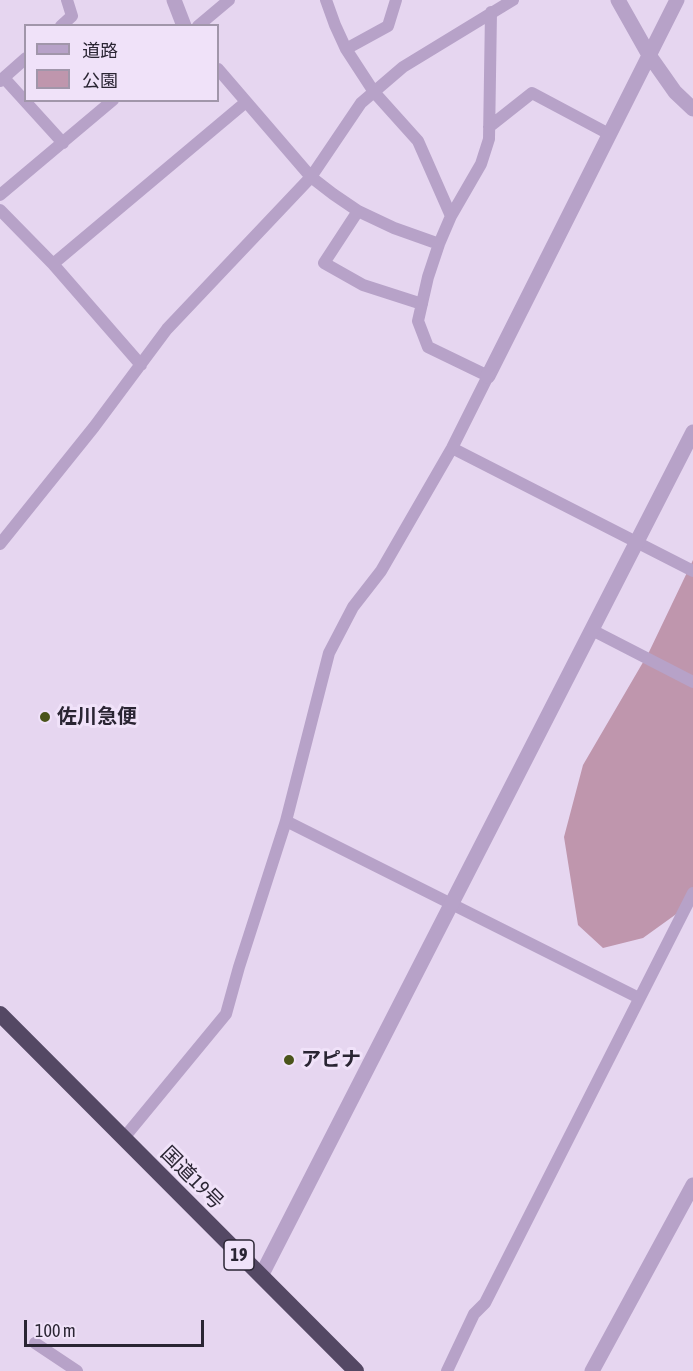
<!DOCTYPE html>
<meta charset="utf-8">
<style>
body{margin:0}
#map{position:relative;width:693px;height:1371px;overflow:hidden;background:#e6d6f0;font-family:"Asap Condensed","Noto Sans JP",sans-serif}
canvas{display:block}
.legend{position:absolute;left:24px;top:24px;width:195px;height:78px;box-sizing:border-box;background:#f0e2f9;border:2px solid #a196aa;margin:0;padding:8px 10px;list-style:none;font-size:18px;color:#2a2533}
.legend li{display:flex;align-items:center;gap:12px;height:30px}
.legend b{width:30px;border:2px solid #a196aa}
.scale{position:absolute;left:24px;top:1320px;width:180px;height:27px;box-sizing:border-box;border:3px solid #2a2533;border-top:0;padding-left:8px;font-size:18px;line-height:21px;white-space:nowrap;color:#2a2533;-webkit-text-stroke:4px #f0e2f9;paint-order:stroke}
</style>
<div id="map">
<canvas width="693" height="1371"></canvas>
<ul class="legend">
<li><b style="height:8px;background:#b7a2c8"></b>道路</li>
<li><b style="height:16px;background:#bf96ad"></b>公園</li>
</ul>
<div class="scale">100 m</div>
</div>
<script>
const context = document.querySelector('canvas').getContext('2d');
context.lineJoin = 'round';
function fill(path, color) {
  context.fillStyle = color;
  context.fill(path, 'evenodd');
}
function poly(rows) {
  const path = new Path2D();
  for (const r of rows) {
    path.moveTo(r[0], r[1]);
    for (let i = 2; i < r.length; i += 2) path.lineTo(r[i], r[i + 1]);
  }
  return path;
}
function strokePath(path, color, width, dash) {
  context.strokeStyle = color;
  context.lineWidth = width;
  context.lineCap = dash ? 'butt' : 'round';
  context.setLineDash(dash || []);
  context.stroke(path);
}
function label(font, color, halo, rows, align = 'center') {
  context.font = font + ' "Asap Condensed","Noto Sans JP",sans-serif';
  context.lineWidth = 6;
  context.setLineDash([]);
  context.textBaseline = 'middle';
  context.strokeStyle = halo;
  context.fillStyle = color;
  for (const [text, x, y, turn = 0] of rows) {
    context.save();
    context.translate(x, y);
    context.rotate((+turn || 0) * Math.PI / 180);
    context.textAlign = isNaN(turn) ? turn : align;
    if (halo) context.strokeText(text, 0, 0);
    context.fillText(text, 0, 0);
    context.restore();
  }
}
const green = poly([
 [693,560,693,902,643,938,603,948,578,925,564,837,583,765,649,652]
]);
const minor = poly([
 [326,0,335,25,346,49,374,92,418,141,451,216],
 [61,26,72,16,67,0],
 [198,26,229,0],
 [346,49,388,26,396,0],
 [218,69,311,177,333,194,358,211,394,228,439,244],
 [4,78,63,143],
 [0,81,26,58],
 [489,127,532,93,609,134],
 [0,195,113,100],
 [0,210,53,264,141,365],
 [358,211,324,263,363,285,422,304],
 [53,264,246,102],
 [452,448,693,571],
 [0,544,94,427,167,329,311,177,361,103,403,67,513,0],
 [592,630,693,682],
 [286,821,639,998],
 [123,1139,226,1014,239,967,286,821,329,653,353,607,381,571,452,448,488,376,428,347,418,321,428,277,439,244,451,216,481,164,489,139,491,12],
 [35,1343,77,1371],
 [447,1371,474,1314,485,1303,693,893]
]);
const tertiary = poly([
 [174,0,184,26],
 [618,0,649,55,675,92,693,109],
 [488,376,677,0],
 [261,1276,693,432],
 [592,1371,693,1185]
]);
const trunk = poly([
 [0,1014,356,1371]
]);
const markers = [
 [45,717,6,"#4a541a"],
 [289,1060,6,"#4a541a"]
];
const shields = [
 [239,1255,30]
];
const shieldNames = [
 ["19",239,1255]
];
const poiNames = [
 ["佐川急便",57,717],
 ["アピナ",301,1060]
];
const streetNames = [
 ["国道19号",192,1178,45]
];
fill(green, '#bf96ad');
strokePath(minor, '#b7a2c8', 12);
strokePath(tertiary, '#b7a2c8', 15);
strokePath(trunk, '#544864', 16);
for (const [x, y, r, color] of markers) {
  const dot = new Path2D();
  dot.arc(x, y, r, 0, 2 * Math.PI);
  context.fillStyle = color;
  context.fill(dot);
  strokePath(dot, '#f0e2f9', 2);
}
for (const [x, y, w] of shields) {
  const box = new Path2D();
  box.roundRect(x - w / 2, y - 15, w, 30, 4.5);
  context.fillStyle = '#f0e2f9';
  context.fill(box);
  strokePath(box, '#2a2533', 1.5);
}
label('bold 18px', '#2a2533', null, shieldNames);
label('bold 20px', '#2a2533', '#f0e2f9', poiNames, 'left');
label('20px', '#2a2533', '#f0e2f9', streetNames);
</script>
